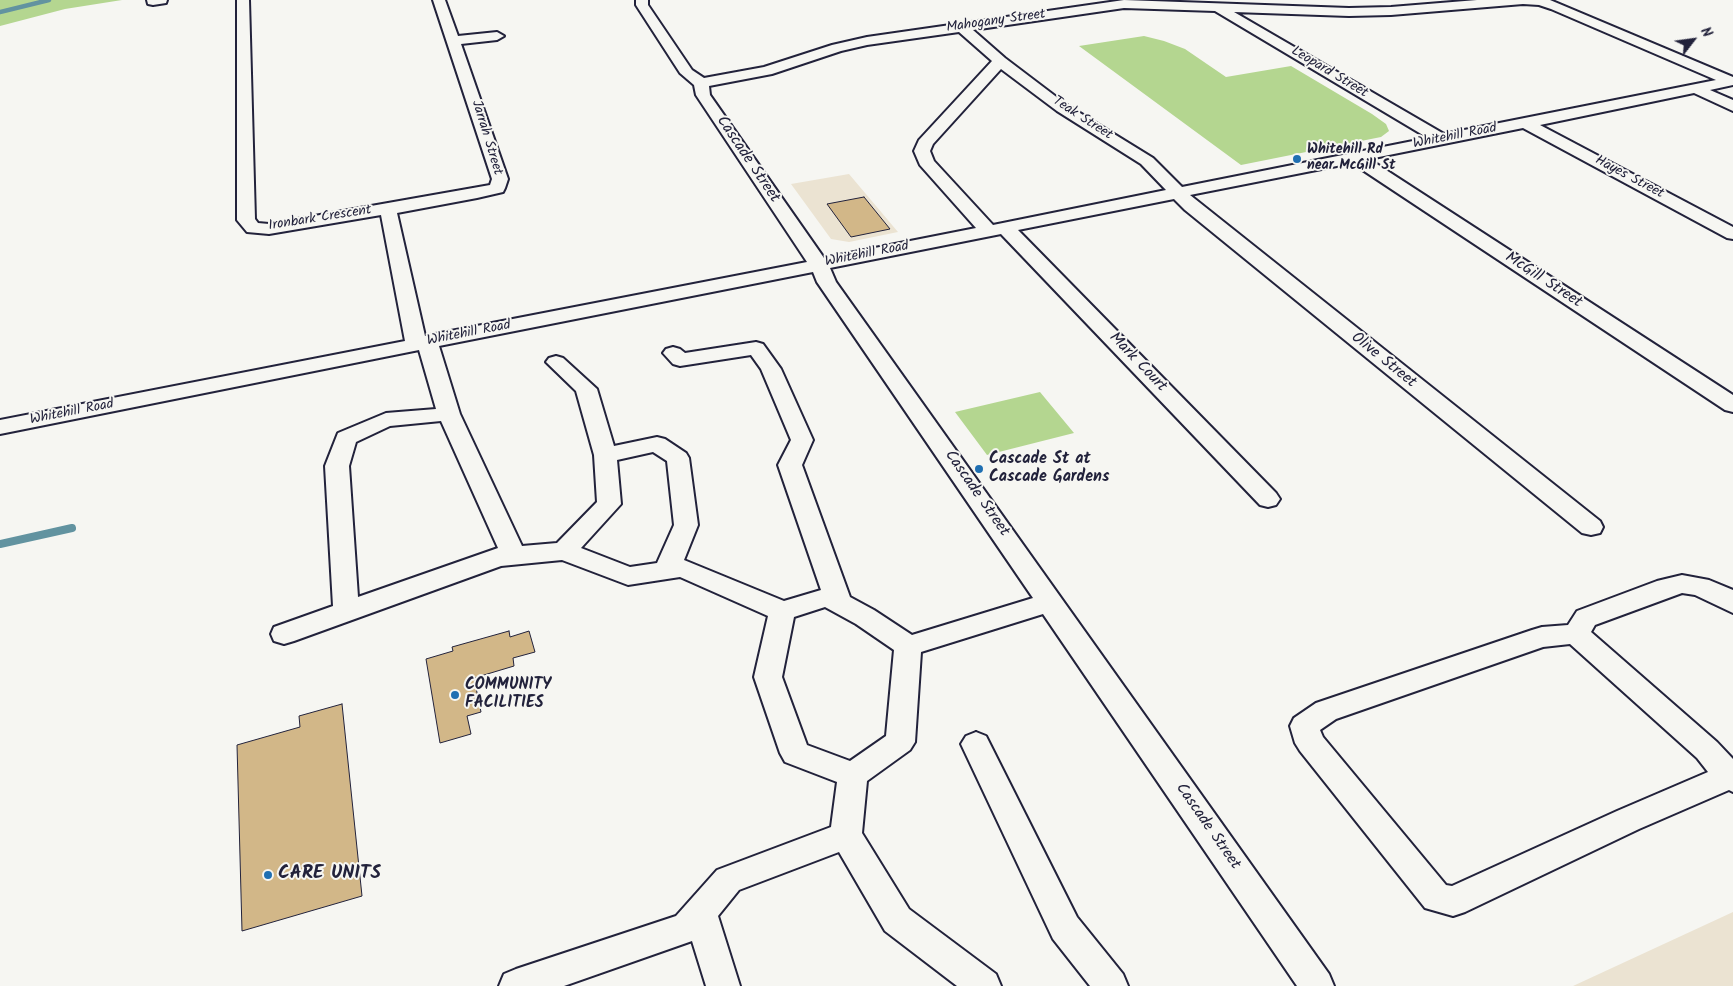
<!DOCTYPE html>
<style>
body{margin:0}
#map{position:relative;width:1733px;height:986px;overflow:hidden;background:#f6f6f2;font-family:Kalam,sans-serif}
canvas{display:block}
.north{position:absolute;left:1668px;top:15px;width:50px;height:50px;-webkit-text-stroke:4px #f6f6f2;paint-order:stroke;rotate:60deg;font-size:14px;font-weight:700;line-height:20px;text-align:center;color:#22223b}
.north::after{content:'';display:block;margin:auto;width:18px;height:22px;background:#22223b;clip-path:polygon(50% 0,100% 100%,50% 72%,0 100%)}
</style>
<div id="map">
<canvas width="1733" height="986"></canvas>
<div class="north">N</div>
</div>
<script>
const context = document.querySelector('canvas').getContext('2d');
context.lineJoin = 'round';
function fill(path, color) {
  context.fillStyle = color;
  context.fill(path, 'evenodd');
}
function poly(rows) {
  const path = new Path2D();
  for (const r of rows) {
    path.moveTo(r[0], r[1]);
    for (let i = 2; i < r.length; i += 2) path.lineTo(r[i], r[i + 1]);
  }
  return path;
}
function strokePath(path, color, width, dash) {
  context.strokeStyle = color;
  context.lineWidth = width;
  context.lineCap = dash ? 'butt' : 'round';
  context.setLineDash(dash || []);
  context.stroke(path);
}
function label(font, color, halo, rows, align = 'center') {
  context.font = font + ' Kalam,sans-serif';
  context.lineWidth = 4;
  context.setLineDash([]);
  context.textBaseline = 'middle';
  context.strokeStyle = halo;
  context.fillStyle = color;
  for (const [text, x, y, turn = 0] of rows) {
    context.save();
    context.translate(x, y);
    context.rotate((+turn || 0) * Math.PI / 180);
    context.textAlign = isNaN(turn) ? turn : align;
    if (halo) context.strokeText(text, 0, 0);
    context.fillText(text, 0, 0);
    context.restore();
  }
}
const built = poly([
 [849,174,898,232,849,242,831,239,791,184],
 [1733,912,1733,986,1573,986]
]);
const green = poly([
 [0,0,122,0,65,9,0,26],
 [1144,36,1164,41,1185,49,1226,77,1291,66,1372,114,1386,124,1389,131,1381,137,1241,165,1079,46],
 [1040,392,1074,433,987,455,955,412]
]);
const streamFar1 = poly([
 [0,12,49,0]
]);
const stream = poly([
 [0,544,72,528]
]);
const building = poly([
 [864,197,890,229,851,237,827,204,864,197],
 [509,631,510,637,529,631,535,652,513,658,514,666,474,678,481,712,467,716,471,734,440,743,426,659,453,651,452,647,509,631],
 [342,704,362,896,242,931,237,745,300,727,299,716,342,704]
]);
const minor = poly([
 [147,0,167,0,166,3,153,5,148,4,147,0],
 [237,0,249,0,255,219,258,223,269,224,490,185,492,179,433,0,445,0,458,36,497,32,504,36,497,40,461,44,508,179,505,188,503,192,477,198,397,213,425,336,807,262,696,95,694,85,680,73,636,5,636,0,648,0,648,5,692,70,704,78,764,67,832,45,867,37,1124,0,1349,8,1391,7,1477,0,1550,0,1733,77,1733,85,1710,90,1733,100,1733,111,1694,93,1540,125,1733,227,1733,239,1727,238,1523,128,1369,159,1733,395,1733,412,1725,410,1352,163,1190,195,1600,521,1603,527,1600,533,1591,535,1582,533,1185,210,1174,199,1018,230,1276,493,1280,499,1276,505,1268,507,1260,505,1001,234,830,268,836,282,1329,974,1334,986,1297,986,1043,614,921,652,915,742,910,750,867,781,862,833,909,909,996,974,1001,986,957,986,885,931,839,852,739,890,718,916,740,986,706,986,692,941,564,986,499,986,504,974,516,969,676,916,717,870,831,827,837,782,785,762,780,753,754,677,768,616,680,577,628,585,562,560,501,566,294,641,284,644,274,641,271,634,274,627,333,606,325,466,338,433,386,413,436,409,419,350,0,434,0,420,405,341,381,215,269,234,247,232,237,220,237,0],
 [1523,4,1539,5,1551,9,1716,80,1444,134,1234,12,1349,16,1391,15,1523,4],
 [1124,8,1215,11,1428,138,1182,187,1153,158,1067,105,1005,58,973,30,1124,8],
 [959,32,992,61,919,140,914,151,920,165,976,228,824,258,710,95,709,86,772,74,841,51,867,45,959,32],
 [1001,69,1057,111,1141,164,1166,190,993,225,934,161,930,151,933,144,1001,69],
 [813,272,817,282,1033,598,912,635,874,610,850,597,802,465,813,440,781,369,763,344,756,342,685,353,680,349,673,347,666,349,663,353,673,364,680,366,751,355,761,369,791,440,778,465,821,590,784,601,684,560,698,525,689,458,686,453,665,439,657,437,614,446,597,389,563,358,556,356,549,358,546,362,576,391,594,455,597,502,557,543,522,546,460,414,439,346,813,272],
 [441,421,498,548,358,597,349,466,356,442,390,426,441,421],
 [653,452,667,461,674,525,657,563,630,567,581,548,621,504,617,460,653,452],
 [825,607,856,624,894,650,886,736,850,761,807,745,782,677,794,617,825,607],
 [1682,575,1709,580,1733,590,1733,613,1695,595,1682,593,1595,625,1591,632,1717,742,1733,759,1733,792,1729,790,1639,829,1465,912,1453,916,1425,908,1300,751,1295,743,1290,726,1294,718,1316,703,1532,630,1542,627,1568,625,1577,611,1657,581,1682,575],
 [1570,644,1697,758,1708,772,1617,811,1452,886,1446,885,1323,737,1320,730,1336,719,1543,647,1570,644],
 [976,732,986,736,1077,917,1123,974,1128,986,1090,986,1053,939,961,744,966,736,976,732]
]);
const markers = [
 [1297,159,5,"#1f6fb2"],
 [979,469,5,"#1f6fb2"],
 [455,695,5,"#1f6fb2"],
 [268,875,5,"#1f6fb2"]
];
const farStreetnames = [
 ["Mahogany Street",996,22,-8],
 ["Leopard Street",1329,73,31],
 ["Teak Street",1082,119,33],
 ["Whitehill Road",1455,137,-11],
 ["Jarrah Street",486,138,73],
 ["Hayes Street",1629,178,28],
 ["Ironbark Crescent",320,219,-9],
 ["Whitehill Road",867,255,-11],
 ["Whitehill Road",469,334,-11],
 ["Whitehill Road",72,413,-11]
];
const farPoinames = [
 ["Whitehill Rd",1307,151],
 ["near McGill St",1307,167]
];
const streetNames = [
 ["Cascade Street",747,160,56],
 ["McGill Street",1543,281,33],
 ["Olive Street",1383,361,39],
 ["Mark Court",1137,363,46],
 ["Cascade Street",976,494,55],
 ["Cascade Street",1207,827,55]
];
const poiNames = [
 ["Cascade St at",989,460],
 ["Cascade Gardens",989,478],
 ["COMMUNITY",465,686],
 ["FACILITIES",465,704]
];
const nearPoinames = [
 ["CARE UNITS",278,875]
];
fill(built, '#ebe3d2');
fill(green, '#b4d690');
strokePath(streamFar1, '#6293a0', 4.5);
strokePath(stream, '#6293a0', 8);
fill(building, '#d2b788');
strokePath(building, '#22223b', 1);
strokePath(minor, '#22223b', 4);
fill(minor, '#f6f6f2');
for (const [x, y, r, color] of markers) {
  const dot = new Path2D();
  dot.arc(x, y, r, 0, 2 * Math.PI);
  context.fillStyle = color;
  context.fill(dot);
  strokePath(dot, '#f6f6f2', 2);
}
label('14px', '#22223b', '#f6f6f2', farStreetnames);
label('bold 14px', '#22223b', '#f6f6f2', farPoinames, 'left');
label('16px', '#22223b', '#f6f6f2', streetNames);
label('bold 16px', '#22223b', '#f6f6f2', poiNames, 'left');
label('bold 19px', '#22223b', '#f6f6f2', nearPoinames, 'left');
</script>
